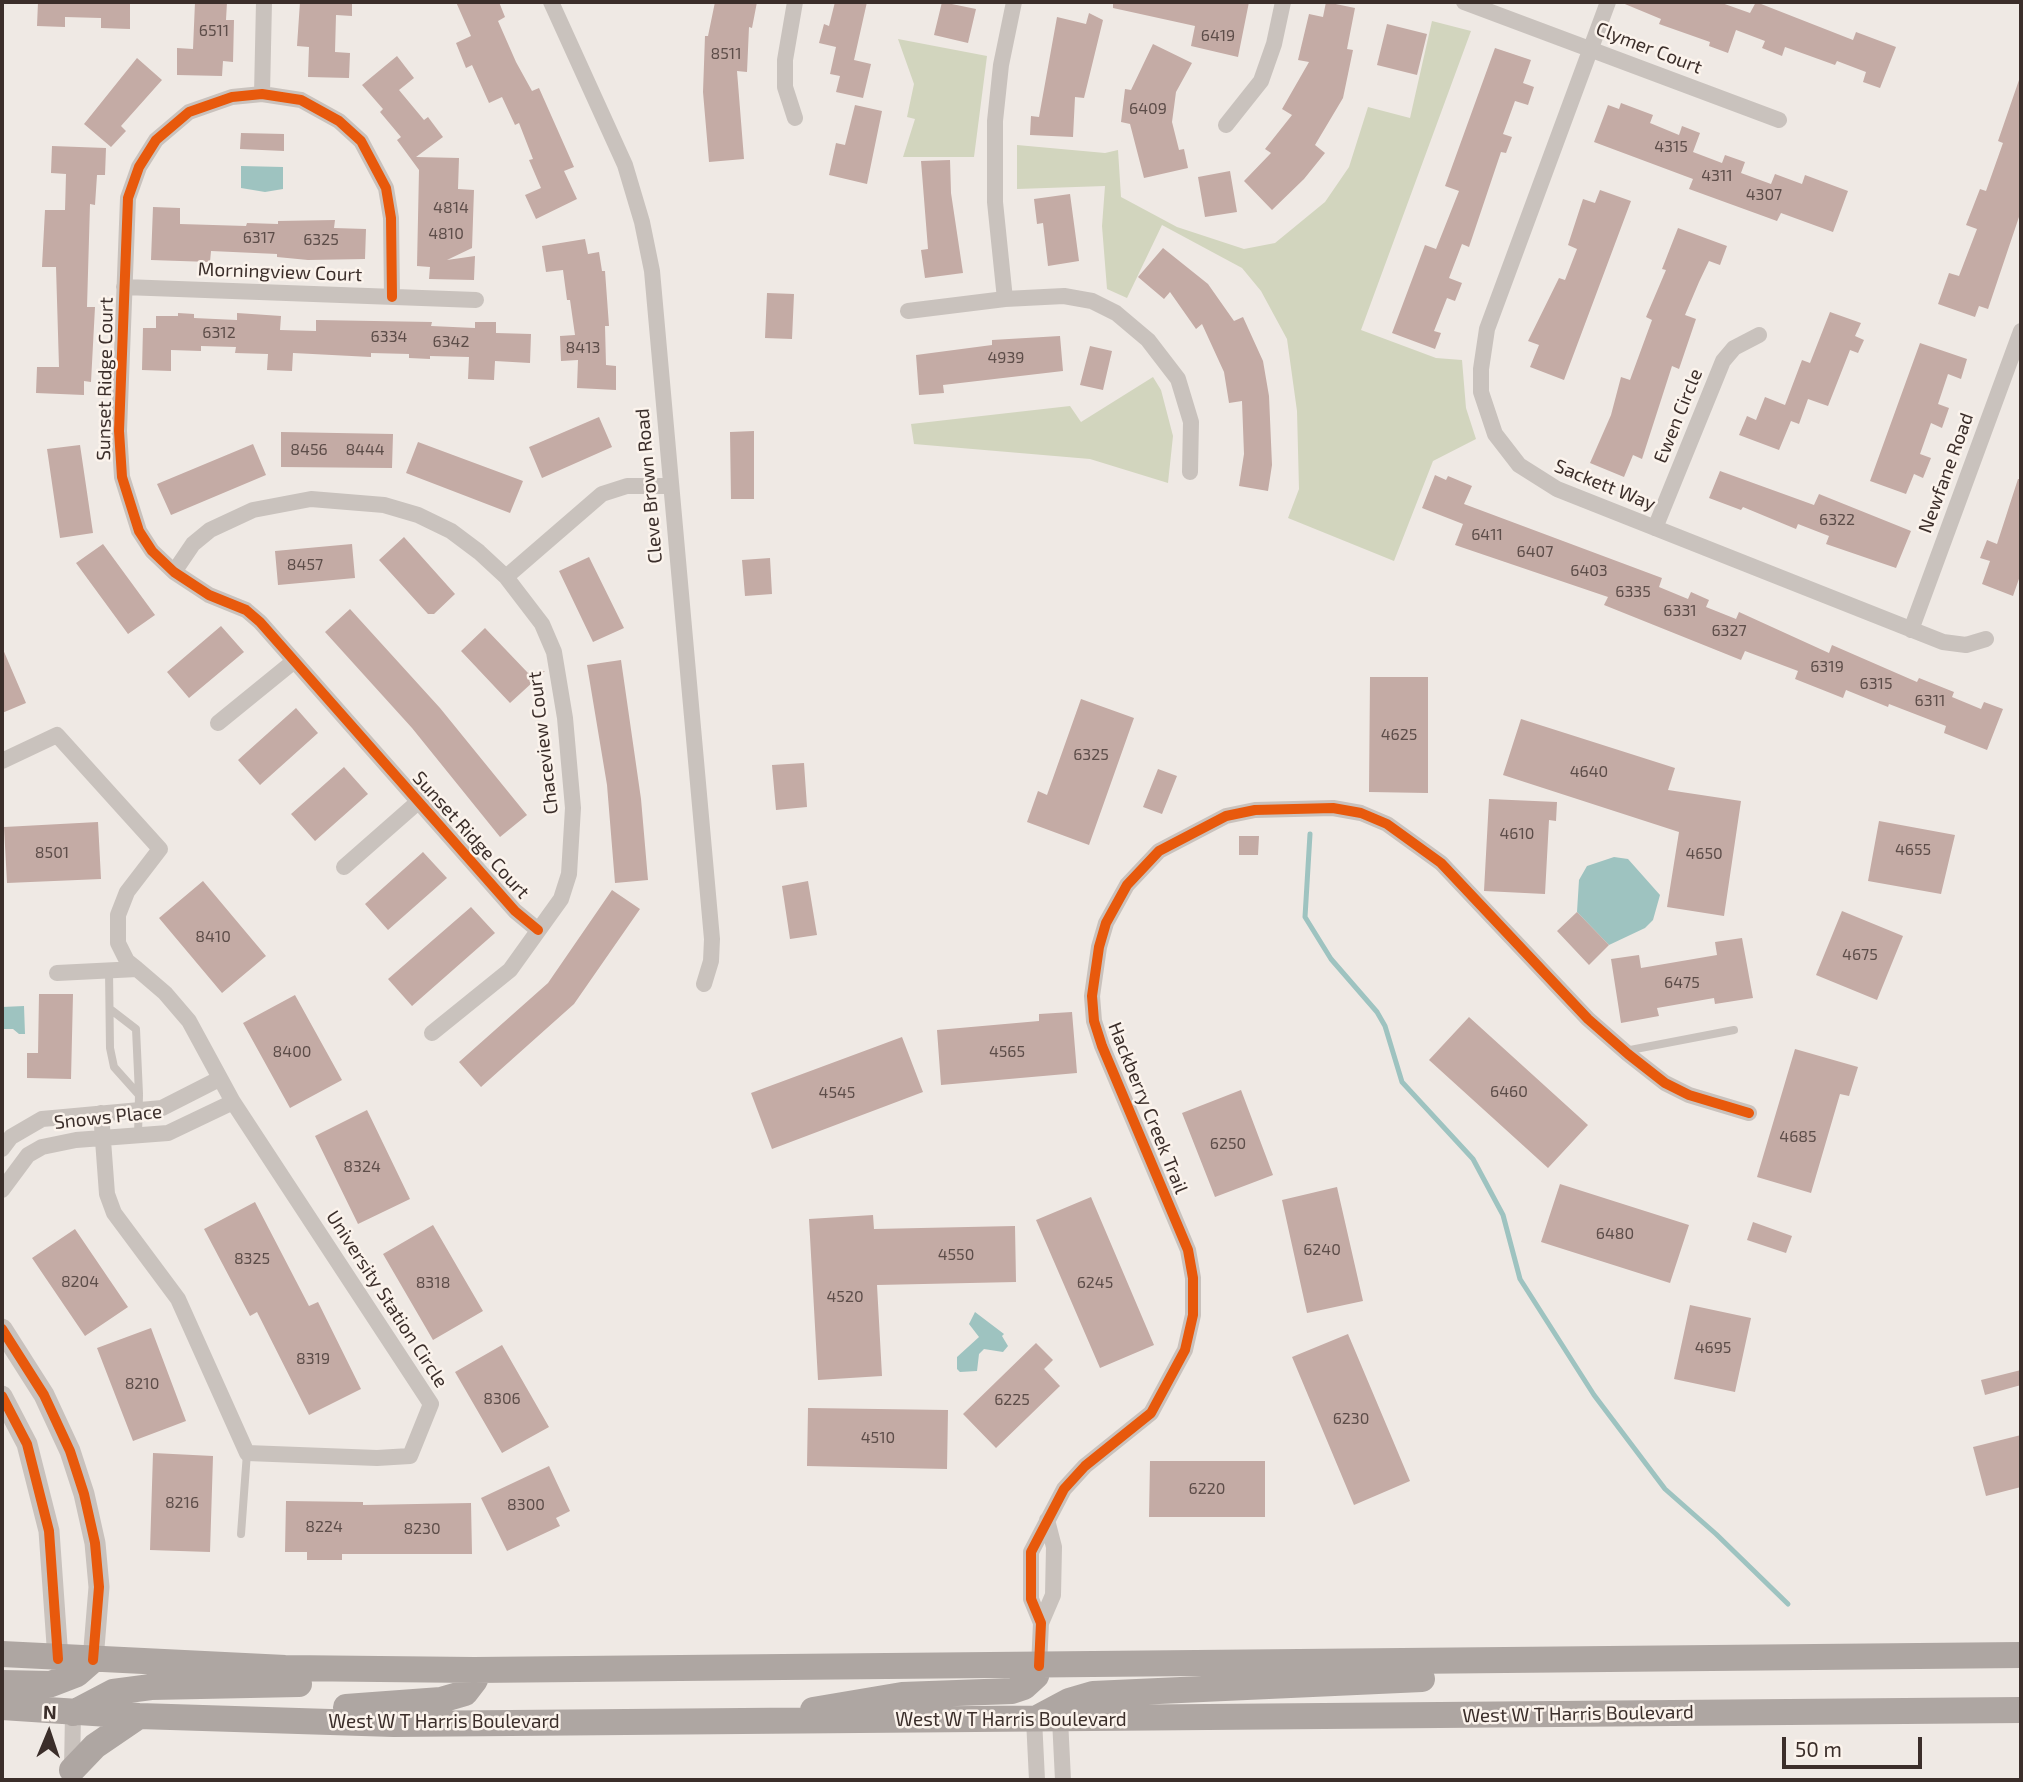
<!DOCTYPE html>
<style>
body{margin:0}
#map{position:relative;width:2023px;height:1782px;overflow:hidden;background:#efe9e4;font-family:"Exo 2",sans-serif}
canvas{display:block}
.frame{position:absolute;inset:0;border:4px solid #3b2e2a;pointer-events:none}
.north{position:absolute;left:14px;top:1698px;width:70px;height:70px;-webkit-text-stroke:5px #fbf3ec;paint-order:stroke;rotate:2deg;font-size:19px;font-weight:700;line-height:28px;text-align:center;color:#3b2e2a}
.north::after{content:'';display:block;margin:auto;width:24px;height:32px;background:#3b2e2a;clip-path:polygon(50% 0,100% 100%,50% 72%,0 100%)}
.scale{position:absolute;left:1782px;top:1737px;width:140px;height:32px;box-sizing:border-box;border:4px solid #3b2e2a;border-top:0;padding-left:9px;font-size:21px;line-height:24px;white-space:nowrap;color:#3b2e2a;-webkit-text-stroke:5px #fbf3ec;paint-order:stroke}
</style>
<div id="map">
<canvas width="2023" height="1782"></canvas>
<div class="frame"></div>
<div class="north">N</div>
<div class="scale">50 m</div>
</div>
<script>
const context = document.querySelector('canvas').getContext('2d');
context.lineJoin = 'round';
function fill(path, color) {
  context.fillStyle = color;
  context.fill(path, 'evenodd');
}
function poly(rows) {
  const path = new Path2D();
  for (const r of rows) {
    path.moveTo(r[0], r[1]);
    for (let i = 2; i < r.length; i += 2) path.lineTo(r[i], r[i + 1]);
  }
  return path;
}
function strokePath(path, color, width, dash) {
  context.strokeStyle = color;
  context.lineWidth = width;
  context.lineCap = dash ? 'butt' : 'round';
  context.setLineDash(dash || []);
  context.stroke(path);
}
function label(font, color, halo, rows, align = 'center') {
  context.font = font + ' "Exo 2",sans-serif';
  context.lineWidth = 5;
  context.setLineDash([]);
  context.textBaseline = 'middle';
  context.strokeStyle = halo;
  context.fillStyle = color;
  for (const [text, x, y, turn = 0] of rows) {
    context.save();
    context.translate(x, y);
    context.rotate((+turn || 0) * Math.PI / 180);
    context.textAlign = isNaN(turn) ? turn : align;
    if (halo) context.strokeText(text, 0, 0);
    context.fillText(text, 0, 0);
    context.restore();
  }
}
const green = poly([
 [1432,21,1471,31,1361,330,1436,358,1462,360,1466,408,1476,439,1433,461,1394,561,1288,518,1299,489,1297,411,1287,339,1261,291,1242,268,1162,225,1127,298,1107,289,1102,226,1105,186,1017,189,1017,145,1105,153,1118,150,1121,197,1177,227,1244,249,1275,243,1325,202,1349,167,1368,107,1410,118],
 [898,39,987,56,974,157,903,157,915,119,907,117,914,84],
 [1153,377,1161,390,1173,436,1168,483,1090,459,914,444,911,424,1070,406,1081,422]
]);
const water = poly([
 [241,166,283,167,283,189,265,192,241,188],
 [1614,857,1628,859,1660,895,1653,920,1645,928,1609,945,1577,912,1579,880,1587,866],
 [24,1006,25,1034,19,1034,13,1029,2,1029,2,1007],
 [975,1312,1004,1334,1002,1336,1008,1346,1003,1352,984,1349,979,1354,977,1371,960,1372,957,1369,957,1357,979,1337,969,1324]
]);
const stream = poly([
 [1310,834,1305,917,1331,959,1377,1012,1385,1026,1402,1082,1473,1159,1503,1215,1520,1279,1594,1395,1665,1489,1716,1534,1788,1604]
]);
const building = poly([
 [38,2,130,2,130,29,101,28,101,18,65,17,65,27,37,26],
 [195,2,227,2,226,20,234,20,233,62,223,61,222,76,177,75,177,48,193,49],
 [300,2,352,2,352,16,336,15,335,52,350,53,349,78,308,77,309,47,297,46],
 [456,2,499,2,505,17,498,21,516,62,532,91,539,88,574,167,564,171,577,199,536,219,525,195,541,188,529,160,533,159,519,123,515,125,502,97,489,103,472,65,466,68,456,43,471,36],
 [715,2,757,2,752,28,749,27,747,72,737,71,744,159,709,162,703,92,705,36,708,36],
 [835,2,867,2,854,60,871,64,863,98,836,92,840,76,830,74,836,47,819,43,824,24,829,26],
 [942,2,976,9,968,43,934,35],
 [1113,2,1249,2,1238,57,1191,46,1195,26,1113,8],
 [1326,2,1355,8,1347,49,1353,50,1343,98,1315,145,1325,153,1304,179,1272,210,1244,181,1271,153,1265,149,1292,115,1282,109,1309,62,1298,60,1309,14,1323,17],
 [1620,2,1719,2,1750,13,1756,2,1853,40,1856,32,1896,47,1880,88,1863,82,1866,72,1837,61,1835,65,1785,47,1782,56,1762,48,1765,41,1736,30,1728,53,1709,46,1710,42,1659,24,1661,19],
 [1089,13,1103,20,1084,98,1075,97,1073,137,1030,135,1031,116,1039,117,1057,17,1086,24],
 [1387,24,1427,34,1417,75,1377,65],
 [1153,44,1192,63,1176,92,1172,122,1179,150,1184,149,1188,168,1144,178,1130,124,1121,122,1125,89,1131,90],
 [1495,48,1531,60,1523,83,1534,87,1528,105,1515,101,1503,134,1512,137,1506,153,1501,152,1469,247,1462,244,1449,278,1462,283,1455,301,1447,298,1434,331,1441,333,1435,349,1392,333,1425,245,1436,249,1459,191,1445,186],
 [397,56,414,78,399,90,424,120,428,117,443,137,416,157,459,158,458,189,474,190,472,248,447,260,475,256,474,280,429,279,430,267,417,266,419,170,397,140,401,137,380,112,383,109,362,85],
 [137,58,162,80,121,126,126,131,111,147,84,124],
 [2019,80,2021,211,1988,309,1979,306,1975,317,1938,304,1949,273,1959,276,1977,229,1966,225,1980,189,1986,191,2003,143,1998,141],
 [1621,103,1653,115,1650,123,1679,135,1682,126,1700,133,1693,152,1722,163,1725,155,1745,162,1741,173,1771,184,1775,174,1802,184,1805,175,1848,191,1833,232,1781,213,1777,221,1689,189,1693,179,1594,142,1608,105,1619,109],
 [855,105,882,111,867,184,829,175,836,143,845,145],
 [241,133,284,134,284,151,240,149],
 [52,146,106,148,105,175,97,175,95,205,90,204,87,307,95,307,91,382,84,381,84,395,36,393,37,367,59,367,56,267,42,267,45,210,65,210,66,174,51,173],
 [950,160,951,193,963,273,925,278,921,250,928,249,921,161],
 [1230,171,1237,212,1205,217,1198,177],
 [1600,190,1631,201,1564,380,1530,367,1539,345,1528,341,1559,278,1565,280,1577,249,1568,245,1583,199,1595,203],
 [1070,194,1079,261,1048,266,1043,223,1037,224,1034,199],
 [153,207,180,208,180,224,246,226,247,223,278,224,278,221,335,220,334,228,366,229,365,259,308,260,277,257,277,254,211,251,210,262,151,260],
 [1678,228,1727,246,1720,265,1709,261,1699,282,1685,315,1696,319,1679,369,1672,366,1642,459,1633,455,1624,477,1590,463,1611,415,1621,377,1630,380,1652,320,1646,317,1666,270,1662,269],
 [585,239,588,254,599,252,602,271,605,271,609,326,605,326,606,365,616,366,616,390,577,388,578,360,561,361,560,336,575,335,570,300,567,300,563,270,546,272,542,246],
 [1163,248,1208,284,1234,321,1243,317,1263,361,1269,396,1272,465,1268,491,1239,486,1244,454,1242,401,1229,403,1224,372,1202,324,1196,329,1170,292,1164,299,1138,277],
 [767,293,794,294,792,339,765,338],
 [1830,312,1861,323,1855,336,1864,340,1858,353,1850,350,1828,406,1808,399,1799,424,1791,421,1779,450,1739,435,1747,416,1756,420,1765,397,1785,405,1802,360,1810,363],
 [178,313,194,314,194,318,237,320,237,313,281,316,280,330,316,331,316,320,432,322,431,326,475,328,475,322,496,322,496,333,531,334,530,363,495,361,494,380,468,379,469,357,430,356,430,359,409,358,409,354,371,353,371,357,293,353,292,371,267,370,268,354,235,353,236,347,201,346,201,351,171,350,171,371,142,370,143,328,156,328,156,316,178,316],
 [1060,336,1063,371,943,385,944,393,919,395,916,355,992,345,992,340],
 [1920,343,1967,359,1961,379,1948,374,1938,404,1949,408,1942,428,1931,423,1920,454,1931,458,1923,478,1914,474,1906,494,1870,481],
 [1090,346,1112,351,1103,390,1080,385],
 [599,417,612,447,542,478,529,447],
 [754,431,754,499,731,499,730,432],
 [281,432,393,434,392,468,281,467],
 [418,442,523,481,510,513,406,473],
 [253,444,266,475,171,515,157,484],
 [80,445,93,533,60,538,47,449],
 [1720,471,1814,505,1819,494,1911,531,1896,568,1826,544,1829,536,1798,524,1796,529,1743,507,1741,510,1709,498],
 [1435,475,1446,480,1448,476,1472,486,1464,504,1662,578,1659,587,1688,599,1691,592,1709,600,1706,607,1736,619,1739,612,1829,653,1832,645,1917,682,1919,678,1954,692,1952,697,1981,709,1984,702,2003,709,1987,750,1944,733,1946,726,1889,704,1888,707,1846,690,1843,698,1795,679,1798,671,1745,651,1741,660,1604,605,1608,597,1455,545,1463,524,1422,508],
 [2018,479,2021,479,2021,573,2013,596,1982,584,1990,561,1980,558,1987,540,1997,544],
 [404,537,455,594,434,614,428,614,379,560],
 [103,544,155,615,128,634,76,563],
 [352,544,355,578,278,585,275,551],
 [589,557,624,628,593,642,559,571],
 [770,558,772,594,745,596,742,560],
 [350,609,440,708,527,815,500,837,412,728,325,632],
 [221,626,244,652,189,698,167,672],
 [485,628,528,673,545,671,510,703,461,651],
 [2,647,26,703,2,713],
 [621,660,641,799,648,880,615,883,607,785,587,665],
 [1370,677,1428,677,1428,793,1369,792],
 [1081,699,1134,718,1089,845,1027,822,1038,791,1047,795],
 [296,708,318,733,260,785,238,760],
 [1521,719,1675,768,1668,790,1741,801,1724,916,1667,907,1679,832,1503,775],
 [804,763,807,807,776,810,772,765],
 [344,767,368,794,315,841,291,814],
 [1158,769,1177,776,1162,814,1143,807],
 [1489,799,1557,802,1556,821,1549,820,1545,894,1484,891],
 [1879,821,1955,835,1941,894,1868,881],
 [98,822,101,879,7,883,4,827],
 [1239,836,1259,836,1258,855,1239,855],
 [423,852,447,878,388,930,365,904],
 [203,881,266,956,222,993,159,918],
 [808,881,817,935,790,939,782,886],
 [612,890,640,909,574,1004,481,1087,459,1062,548,983],
 [471,907,495,933,412,1006,388,979],
 [1842,911,1903,936,1877,1000,1816,975],
 [1577,912,1609,945,1589,965,1557,931],
 [1742,938,1753,998,1715,1004,1714,998,1657,1008,1659,1016,1621,1023,1611,959,1639,955,1641,968,1717,955,1715,942],
 [39,994,73,994,71,1079,27,1078,27,1053,38,1053],
 [295,995,342,1080,290,1108,243,1023],
 [1072,1012,1077,1073,941,1085,937,1030,1039,1021,1039,1014],
 [1469,1017,1588,1125,1548,1168,1429,1060],
 [902,1037,923,1092,772,1149,751,1093],
 [1795,1049,1858,1067,1849,1096,1840,1094,1811,1193,1757,1177],
 [1241,1090,1273,1175,1215,1197,1182,1113],
 [367,1110,410,1199,358,1224,315,1136],
 [1560,1184,1689,1225,1670,1283,1541,1242],
 [1337,1187,1363,1301,1307,1313,1282,1200],
 [1091,1197,1154,1345,1100,1368,1036,1220],
 [255,1202,309,1306,318,1302,361,1389,309,1415,257,1312,250,1316,204,1229],
 [873,1215,874,1229,1015,1226,1016,1282,877,1285,882,1376,818,1380,809,1219],
 [1753,1222,1792,1236,1786,1253,1747,1240],
 [433,1225,483,1311,433,1340,383,1254],
 [75,1229,128,1307,85,1336,32,1258],
 [1690,1305,1751,1318,1735,1392,1674,1379],
 [151,1328,186,1421,133,1441,97,1348],
 [1348,1334,1410,1481,1354,1505,1292,1357],
 [1036,1343,1053,1360,1044,1369,1060,1386,996,1448,963,1414],
 [502,1345,549,1427,502,1453,455,1372],
 [2021,1370,2021,1385,1985,1395,1981,1380],
 [808,1408,948,1410,947,1469,807,1466],
 [2021,1435,2021,1487,1986,1496,1973,1447],
 [153,1453,213,1456,210,1552,150,1550],
 [1150,1461,1265,1461,1265,1517,1149,1517],
 [549,1466,570,1511,556,1518,560,1526,507,1551,481,1498],
 [286,1501,363,1502,363,1505,471,1503,472,1554,342,1554,342,1560,307,1560,307,1552,285,1552]
]);
const service = poly([
 [109,971,110,1048,114,1067,139,1095,138,1136],
 [110,1009,136,1029,139,1094],
 [1625,1051,1734,1030],
 [241,1534,247,1453]
]);
const minor = poly([
 [551,2,625,165,642,222,652,271,712,939,711,961,704,984],
 [1464,2,1779,120],
 [1608,2,1487,329,1481,369,1481,392,1495,434,1519,465,1557,489,1943,642,1966,645,1986,639],
 [262,94,264,2],
 [795,118,785,87,785,60,795,2],
 [1226,125,1261,81,1274,44,1283,2],
 [124,287,476,300],
 [392,297,391,218,386,188,361,141,339,121,301,100,262,94,232,97,189,112,156,140,139,167,128,198,119,431,122,477,139,531,152,551,174,572,209,595,246,610,260,622,515,911,538,930],
 [1005,299,995,202,995,121,1001,65,1014,2],
 [908,311,1005,299,1064,296,1092,301,1116,313,1148,340,1178,379,1191,422,1190,472],
 [1655,528,1723,361,1734,348,1759,335],
 [174,572,193,544,210,530,253,510,311,499,384,505,418,515,451,531,479,552,506,577,542,624,554,652,565,718,573,808,569,874,561,899,510,970,432,1033],
 [506,577,602,494,627,486,670,486],
 [1911,630,2021,331],
 [218,723,293,662],
 [2,761,57,735,160,849,127,892,118,915,118,943,127,961,137,969],
 [344,867,418,802],
 [57,973,137,969,165,993,189,1021,233,1102,431,1404,410,1456,377,1458,247,1453,178,1299,114,1213,107,1194,101,1113],
 [2,1149,11,1137,42,1119,162,1108,219,1079],
 [2,1190,28,1155,42,1147,76,1140,168,1133,233,1102],
 [1041,1623,1053,1595,1054,1547,1047,1520],
 [1039,1666,1041,1623,1031,1599,1031,1552,1064,1489,1085,1466,1151,1413,1185,1350,1193,1315,1193,1278,1188,1250,1102,1046,1094,1021,1092,996,1099,947,1106,923,1127,885,1159,851,1226,816,1255,810,1333,808,1361,813,1387,824,1441,863,1588,1019,1628,1054,1665,1083,1689,1095,1749,1113],
 [1034,1719,1037,1780],
 [1060,1719,1063,1780],
 [72,1770,73,1713]
]);
const tertiary = poly([
 [2,1329,44,1395,70,1451,84,1494,95,1543,99,1587,93,1660],
 [2,1396,27,1444,49,1531,58,1659]
]);
const primary = poly([
 [2,1654,285,1668,474,1670,2021,1655],
 [2,1683,51,1684,77,1674,93,1660],
 [2,1707,139,1716,394,1724,2021,1710],
 [346,1707,441,1700,465,1693,475,1680,474,1670],
 [813,1710,902,1695,1012,1691,1024,1687,1036,1676,1039,1666],
 [73,1713,113,1692,151,1687,299,1684],
 [1039,1717,1069,1701,1093,1694,1422,1679],
 [72,1770,95,1746,139,1716]
]);
const cycleway = poly([
 [392,297,391,218,386,188,361,141,339,121,301,100,262,94,232,97,189,112,156,140,139,167,128,198,119,431,122,477,139,531,152,551,174,572,209,595,246,610,260,622,515,911,538,930],
 [2,1329,44,1395,70,1451,84,1494,95,1543,99,1587,93,1660],
 [2,1396,27,1444,49,1531,58,1659],
 [1039,1666,1041,1623,1031,1599,1031,1552,1064,1489,1085,1466,1151,1413,1185,1350,1193,1315,1193,1278,1188,1250,1102,1046,1094,1021,1092,996,1099,947,1106,923,1127,885,1159,851,1226,816,1255,810,1333,808,1361,813,1387,824,1441,863,1588,1019,1628,1054,1665,1083,1689,1095,1749,1113]
]);
const numberNames = [
 ["6511",214,31],
 ["6419",1218,36],
 ["8511",726,54],
 ["6409",1148,109],
 ["4315",1671,147],
 ["4311",1717,176],
 ["4307",1764,195],
 ["4814",451,208],
 ["4810",446,234],
 ["6317",259,238],
 ["6325",321,240],
 ["6312",219,333],
 ["6334",389,337],
 ["6342",451,342],
 ["8413",583,348],
 ["4939",1006,358],
 ["8456",309,450],
 ["8444",365,450],
 ["6322",1837,520],
 ["6411",1487,535],
 ["6407",1535,552],
 ["8457",305,565],
 ["6403",1589,571],
 ["6335",1633,592],
 ["6331",1680,611],
 ["6327",1729,631],
 ["6319",1827,667],
 ["6315",1876,684],
 ["6311",1930,701],
 ["4625",1399,735],
 ["6325",1091,755],
 ["4640",1589,772],
 ["4610",1517,834],
 ["4655",1913,850],
 ["8501",52,853],
 ["4650",1704,854],
 ["8410",213,937],
 ["4675",1860,955],
 ["6475",1682,983],
 ["8400",292,1052],
 ["4565",1007,1052],
 ["6460",1509,1092],
 ["4545",837,1093],
 ["4685",1798,1137],
 ["6250",1228,1144],
 ["8324",362,1167],
 ["6480",1615,1234],
 ["6240",1322,1250],
 ["4550",956,1255],
 ["8325",252,1259],
 ["8204",80,1282],
 ["8318",433,1283],
 ["6245",1095,1283],
 ["4520",845,1297],
 ["4695",1713,1348],
 ["8319",313,1359],
 ["8210",142,1384],
 ["8306",502,1399],
 ["6225",1012,1400],
 ["6230",1351,1419],
 ["4510",878,1438],
 ["6220",1207,1489],
 ["8216",182,1503],
 ["8300",526,1505],
 ["8224",324,1527],
 ["8230",422,1529]
];
const streetNames = [
 ["Clymer Court",1649,48,21],
 ["Morningview Court",280,272,2],
 ["Sunset Ridge Court",105,379,-89],
 ["Ewen Circle",1678,416,-68],
 ["Newfane Road",1946,473,-70],
 ["Sackett Way",1605,485,22],
 ["Cleve Brown Road",649,486,-95],
 ["Chaceview Court",543,743,-97],
 ["Sunset Ridge Court",471,835,48],
 ["Hackberry Creek Trail",1148,1108,68],
 ["Snows Place",108,1117,-6],
 ["University Station Circle",387,1299,57],
 ["West W T Harris Boulevard",1578,1714,-1],
 ["West W T Harris Boulevard",1011,1720],
 ["West W T Harris Boulevard",444,1722]
];
fill(green, '#d2d5be');
fill(water, '#9ec3c0');
strokePath(stream, '#9ec3c0', 5);
fill(building, '#c4aba5');
strokePath(service, '#c9c2bd', 8);
strokePath(minor, '#c9c2bd', 16);
strokePath(tertiary, '#c9c2bd', 21);
strokePath(primary, '#aea6a2', 26);
strokePath(cycleway, '#e8590c', 10);
label('16px', '#5d4d49', null, numberNames);
label('19px', '#3b2e2a', '#fbf3ec', streetNames);
</script>
